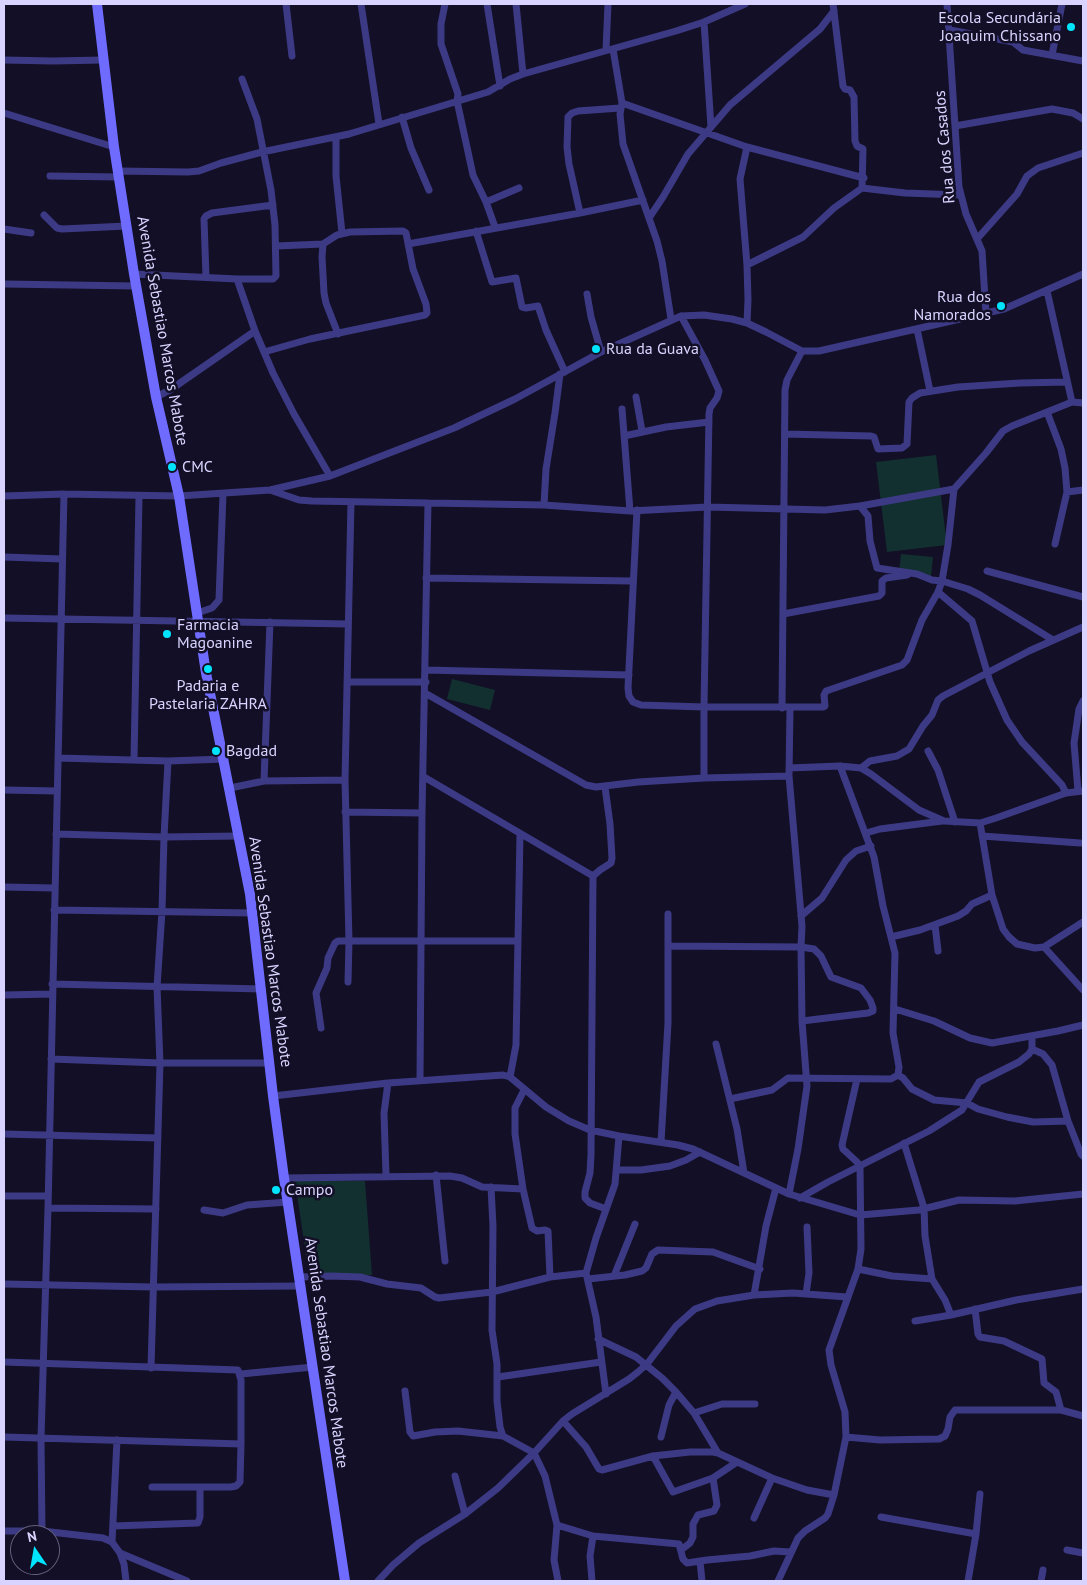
<!DOCTYPE html>
<meta charset="utf-8">
<style>
body{margin:0}
#map{position:relative;width:1087px;height:1585px;overflow:hidden;background:#130f26;font-family:"PT Sans",sans-serif}
canvas{display:block}
.frame{position:absolute;inset:0;border:5px solid #d9d4ff;pointer-events:none}
.north{position:absolute;left:10px;top:1525px;width:50px;height:50px;box-sizing:border-box;background:#130f26;border:1px solid #625e7d;border-radius:50%;rotate:348deg;font-size:14px;font-weight:700;line-height:20px;text-align:center;color:#d9d4ff}
.north::after{content:'';display:block;margin:auto;width:18px;height:22px;background:#00e5ff;clip-path:polygon(50% 0,100% 100%,50% 72%,0 100%)}
</style>
<div id="map">
<canvas width="1087" height="1585"></canvas>
<div class="frame"></div>
<div class="north">N</div>
</div>
<script>
const context = document.querySelector('canvas').getContext('2d');
context.lineJoin = 'round';
function fill(path, color) {
  context.fillStyle = color;
  context.fill(path, 'evenodd');
}
function poly(rows) {
  const path = new Path2D();
  for (const r of rows) {
    path.moveTo(r[0], r[1]);
    for (let i = 2; i < r.length; i += 2) path.lineTo(r[i], r[i + 1]);
  }
  return path;
}
function strokePath(path, color, width, dash) {
  context.strokeStyle = color;
  context.lineWidth = width;
  context.lineCap = dash ? 'butt' : 'round';
  context.setLineDash(dash || []);
  context.stroke(path);
}
function label(font, color, halo, rows, align = 'center') {
  context.font = font + ' "PT Sans",sans-serif';
  context.lineWidth = 5;
  context.setLineDash([]);
  context.textBaseline = 'middle';
  context.strokeStyle = halo;
  context.fillStyle = color;
  for (const [text, x, y, turn = 0] of rows) {
    context.save();
    context.translate(x, y);
    context.rotate((+turn || 0) * Math.PI / 180);
    context.textAlign = isNaN(turn) ? turn : align;
    if (halo) context.strokeText(text, 0, 0);
    context.fillText(text, 0, 0);
    context.restore();
  }
}
const green = poly([
 [936,455,947,545,887,552,876,462],
 [901,554,933,557,931,576,899,572],
 [452,679,495,690,490,710,447,699],
 [295,1181,365,1181,372,1275,309,1275]
]);
const minor = poly([
 [286,4,292,56],
 [361,4,379,124],
 [445,4,441,24,441,44,458,94,457,101,473,175,486,202,495,227],
 [487,4,500,86],
 [516,4,523,74],
 [833,4,843,86,845,89,850,90,854,97,855,141,857,146,863,149,862,188],
 [947,4,959,187,966,214,982,251,986,314],
 [704,22,711,127],
 [950,30,1013,42,1023,50,1083,61],
 [613,49,622,103,620,114,623,144,657,241,662,261,671,319],
 [606,50,608,4],
 [1052,55,1062,4],
 [4,60,53,61,103,60],
 [622,103,747,147,864,178],
 [4,113,114,147],
 [402,117,411,148,429,190],
 [955,126,1052,109,1073,113,1083,119],
 [336,137,336,176,342,233],
 [118,171,188,172,199,171,221,163,262,152,349,134,488,92,510,79,523,74,676,31,704,22,745,4],
 [50,176,119,177],
 [486,202,519,188],
 [580,213,569,164,567,147,568,117,572,113,578,111,620,108],
 [44,215,57,228,62,229,127,226],
 [649,218,663,197,688,154,730,105,820,29,834,11],
 [4,229,31,233],
 [476,231,492,282,516,278,522,307,526,308,538,306,546,330,565,372],
 [977,239,1017,194,1027,176,1038,168,1083,153],
 [323,244,322,257,324,293,326,303,338,334],
 [408,244,580,213,643,200],
 [747,265,803,237,834,208,862,188,905,193,960,195],
 [134,274,237,279,273,279,276,276,275,225,271,190,257,119,242,79],
 [206,277,204,219,206,216,212,213,273,205],
 [237,279,255,331,273,373,294,414,330,476],
 [4,284,136,286],
 [1047,291,1072,402],
 [587,294,591,317,601,352],
 [681,316,705,360,719,391,717,398,710,408,709,414,704,707,704,778],
 [747,323,748,300,747,265,740,179,747,147],
 [917,329,930,391],
 [264,352,310,339,425,315,427,313,426,304,413,269,406,233,403,231,350,232,337,235,323,244,276,246],
 [156,397,170,390,255,331],
 [636,397,642,431],
 [622,409,630,511],
 [1047,412,1061,449,1065,468,1067,492,1055,544],
 [785,434,871,436,874,437,878,449,902,448,907,444,909,402,912,398,920,393,958,387,1020,383,1067,382],
 [624,436,666,427,709,422],
 [270,490,299,500,312,501,544,505,630,511,708,507,825,510,860,506,954,489,986,453,1003,431,1012,426,1072,402,1083,403],
 [1067,492,1083,490],
 [4,496,64,494,179,496,270,490,330,476,454,428,515,399,601,352,681,316,704,315,732,319,747,323,766,332,802,351,819,351,1004,309,1083,274],
 [544,505,546,469,555,413,560,374],
 [860,506,868,516,870,541,877,568,917,574,932,580,942,581,968,589,980,595,1053,640],
 [637,510,628,688,629,696,633,702,641,705,704,707,823,707,825,706,824,695,826,691,902,665,907,660,922,620,938,592,942,581,948,545,954,489],
 [4,557,62,559],
 [987,571,1083,597],
 [426,578,632,581],
 [938,592,972,621,990,682,1007,720,1022,742,1062,785,1066,793],
 [197,613,212,608,219,600,223,494],
 [783,614,879,596,882,593,882,581,886,578,907,575],
 [4,618,348,624],
 [426,670,629,675],
 [347,682,426,682],
 [425,693,586,785,596,787,638,782,704,778,789,776],
 [782,708,785,390,787,380,802,351],
 [928,751,938,770,955,822],
 [58,758,168,761,225,759],
 [134,760,139,496],
 [789,768,840,766,861,768,871,774,919,810,944,821,980,823,996,818,1066,793,1083,791],
 [861,768,870,761,897,756,909,749,923,726,932,715,938,700,943,696,1029,651,1083,627],
 [424,777,593,876],
 [264,781,270,622],
 [605,787,610,824,612,858,611,863,600,870,593,876,591,1155,590,1173,585,1192,585,1198,590,1203,606,1209],
 [230,788,264,781,345,780],
 [4,790,57,791],
 [1078,791,1074,743,1079,709,1083,701],
 [345,812,422,813],
 [980,823,992,895,1003,929,1009,937,1017,944,1035,948,1044,947,1083,922],
 [866,833,880,829,942,821],
 [56,834,164,837,239,836],
 [982,836,1080,843],
 [4,887,54,888],
 [54,910,253,913],
 [801,916,822,898,846,860,856,851,871,846],
 [935,925,938,951],
 [891,937,920,930,958,916,966,911,972,904,992,895],
 [669,946,801,947,814,949,821,956,831,977,861,988,870,1000,873,1008,873,1011,868,1013,802,1021],
 [1044,947,1083,990],
 [348,982,349,941,345,780,351,502],
 [52,984,262,989],
 [4,995,52,994],
 [895,1009,934,1021,970,1038,992,1043,1058,1031,1083,1025],
 [321,1028,316,993,327,968,328,958,335,943,338,941,517,941],
 [716,1044,737,1129,744,1173],
 [1032,1049,1043,1054,1052,1065,1068,1121,1081,1154,1083,1156],
 [51,1059,160,1063,270,1063],
 [898,1075,903,1078,912,1089,934,1100,967,1103,978,1109,1007,1117,1033,1122,1068,1121],
 [510,1077,516,1045,520,835],
 [420,1080,422,813,428,503],
 [524,1090,515,1108,515,1134,523,1189,532,1228,537,1231,545,1230,548,1231,550,1277],
 [273,1096,388,1083,503,1075,510,1077,546,1107,569,1121,590,1130,619,1136,678,1145,693,1149,789,1194,860,1215,919,1210,959,1200,1015,1201,1083,1194],
 [730,1099,772,1090,788,1078,891,1079,898,1075,899,1067,893,1033,895,953,883,906,874,857,840,766],
 [4,1134,158,1138],
 [661,1142,668,1023,668,914],
 [904,1143,924,1208,925,1236,932,1279,945,1300,951,1315],
 [617,1170,641,1170,670,1166,686,1160,700,1152],
 [386,1175,384,1113,388,1083],
 [436,1175,445,1261],
 [284,1178,450,1176,462,1178,482,1187,523,1189],
 [491,1187,493,1226,492,1330,497,1364,497,1401,500,1427,503,1436,534,1453,545,1476,557,1525,554,1560,558,1581],
 [789,1194,798,1149,807,1086,802,1021,801,947,802,926,789,776,790,708],
 [4,1196,48,1196],
 [800,1198,828,1182,929,1131,962,1110,979,1082,1019,1062,1029,1054,1032,1049,1032,1036],
 [48,1208,156,1209],
 [204,1210,223,1213,247,1205,288,1202],
 [858,1269,892,1276,932,1279],
 [614,1276,635,1224],
 [300,1277,331,1276,360,1277,387,1284,421,1288,435,1297,439,1298,492,1292,550,1277,586,1273],
 [588,1279,625,1275,642,1271,646,1268,652,1254,658,1250,713,1252,760,1269],
 [4,1284,153,1287,302,1286],
 [806,1294,809,1273,807,1227],
 [754,1295,766,1226,776,1188],
 [975,1309,978,1334,980,1337,1004,1341,1042,1359,1044,1383,1056,1392,1061,1410],
 [915,1321,951,1315,1016,1300,1083,1289],
 [598,1339,636,1357,662,1378,676,1392,694,1413,718,1453],
 [4,1362,238,1370,241,1380,241,1444,4,1437],
 [151,1368,160,1063,157,987,162,911,164,837,168,761],
 [241,1374,313,1367],
 [498,1377,601,1362],
 [405,1391,410,1432,413,1436,435,1432,458,1431,503,1436],
 [606,1394,596,1317,586,1273,596,1238,615,1184,619,1136],
 [694,1413,722,1404,755,1404],
 [563,1421,586,1447,599,1469,602,1470,653,1456,690,1452,713,1452,718,1453,772,1478,807,1490,834,1495],
 [661,1437,669,1405,676,1392],
 [846,1437,880,1440,939,1439,945,1436,948,1429,950,1417,955,1410,1061,1410,1083,1416],
 [653,1456,673,1492,713,1478,737,1462],
 [455,1476,465,1514],
 [152,1487,231,1487,236,1486,240,1482,241,1444],
 [881,1517,976,1534],
 [754,1518,772,1478],
 [557,1525,593,1536,679,1544,683,1559,687,1563,707,1560,750,1556,774,1551,790,1552],
 [113,1526,198,1523,200,1517,200,1487],
 [4,1531,42,1531,103,1538,112,1542,120,1553,124,1564,126,1581],
 [42,1531,41,1438,48,1208,64,494],
 [112,1542,117,1440],
 [681,1550,690,1543,693,1537,693,1524,698,1515,714,1511,717,1505,713,1478],
 [1067,1550,1083,1553],
 [120,1553,187,1581],
 [700,1561,702,1581],
 [378,1581,393,1565,419,1543,465,1514,498,1488,534,1453,563,1421,572,1414,629,1379,638,1372,647,1364,676,1326,695,1309,717,1301,754,1295,793,1293,847,1297],
 [592,1581,590,1556,593,1536],
 [778,1581,798,1538,805,1531,825,1518,828,1514,834,1495,846,1437,845,1412,831,1365,829,1350,858,1269,861,1249,860,1167,857,1162,843,1149,842,1145,857,1079],
 [968,1581,976,1534,980,1494],
 [1041,1581,1043,1570]
]);
const secondary = poly([
 [97,4,114,147,134,274,156,397,179,496,206,673,250,894,273,1096,284,1178,345,1581]
]);
const markers = [
 [1071,27,5,"#00e5ff"],
 [1001,306,5,"#00e5ff"],
 [596,349,5,"#00e5ff"],
 [172,467,5,"#00e5ff"],
 [167,634,5,"#00e5ff"],
 [208,669,5,"#00e5ff"],
 [216,751,5,"#00e5ff"],
 [276,1190,5,"#00e5ff"]
];
const poiNames = [
 ["Escola Secundária",1061,18,"right"],
 ["Joaquim Chissano",1061,36,"right"],
 ["Rua dos",991,297,"right"],
 ["Namorados",991,315,"right"],
 ["Rua da Guava",606,349],
 ["CMC",182,467],
 ["Farmacia",177,625],
 ["Magoanine",177,643],
 ["Padaria e",208,686,"center"],
 ["Pastelaria ZAHRA",208,704,"center"],
 ["Bagdad",226,751],
 ["Campo",286,1190]
];
const streetNames = [
 ["Rua dos Casados",945,147,-95],
 ["Avenida Sebastiao Marcos Mabote",162,331,80],
 ["Avenida Sebastiao Marcos Mabote",270,952,82],
 ["Avenida Sebastiao Marcos Mabote",326,1353,82]
];
fill(green, '#12302f');
strokePath(minor, '#3d3a85', 7);
strokePath(secondary, '#6f6bff', 10);
for (const [x, y, r, color] of markers) {
  const dot = new Path2D();
  dot.arc(x, y, r, 0, 2 * Math.PI);
  context.fillStyle = color;
  context.fill(dot);
  strokePath(dot, '#130f26', 2);
}
label('16px', '#d9d4ff', '#130f26', poiNames, 'left');
label('16px', '#d9d4ff', '#130f26', streetNames);
</script>
